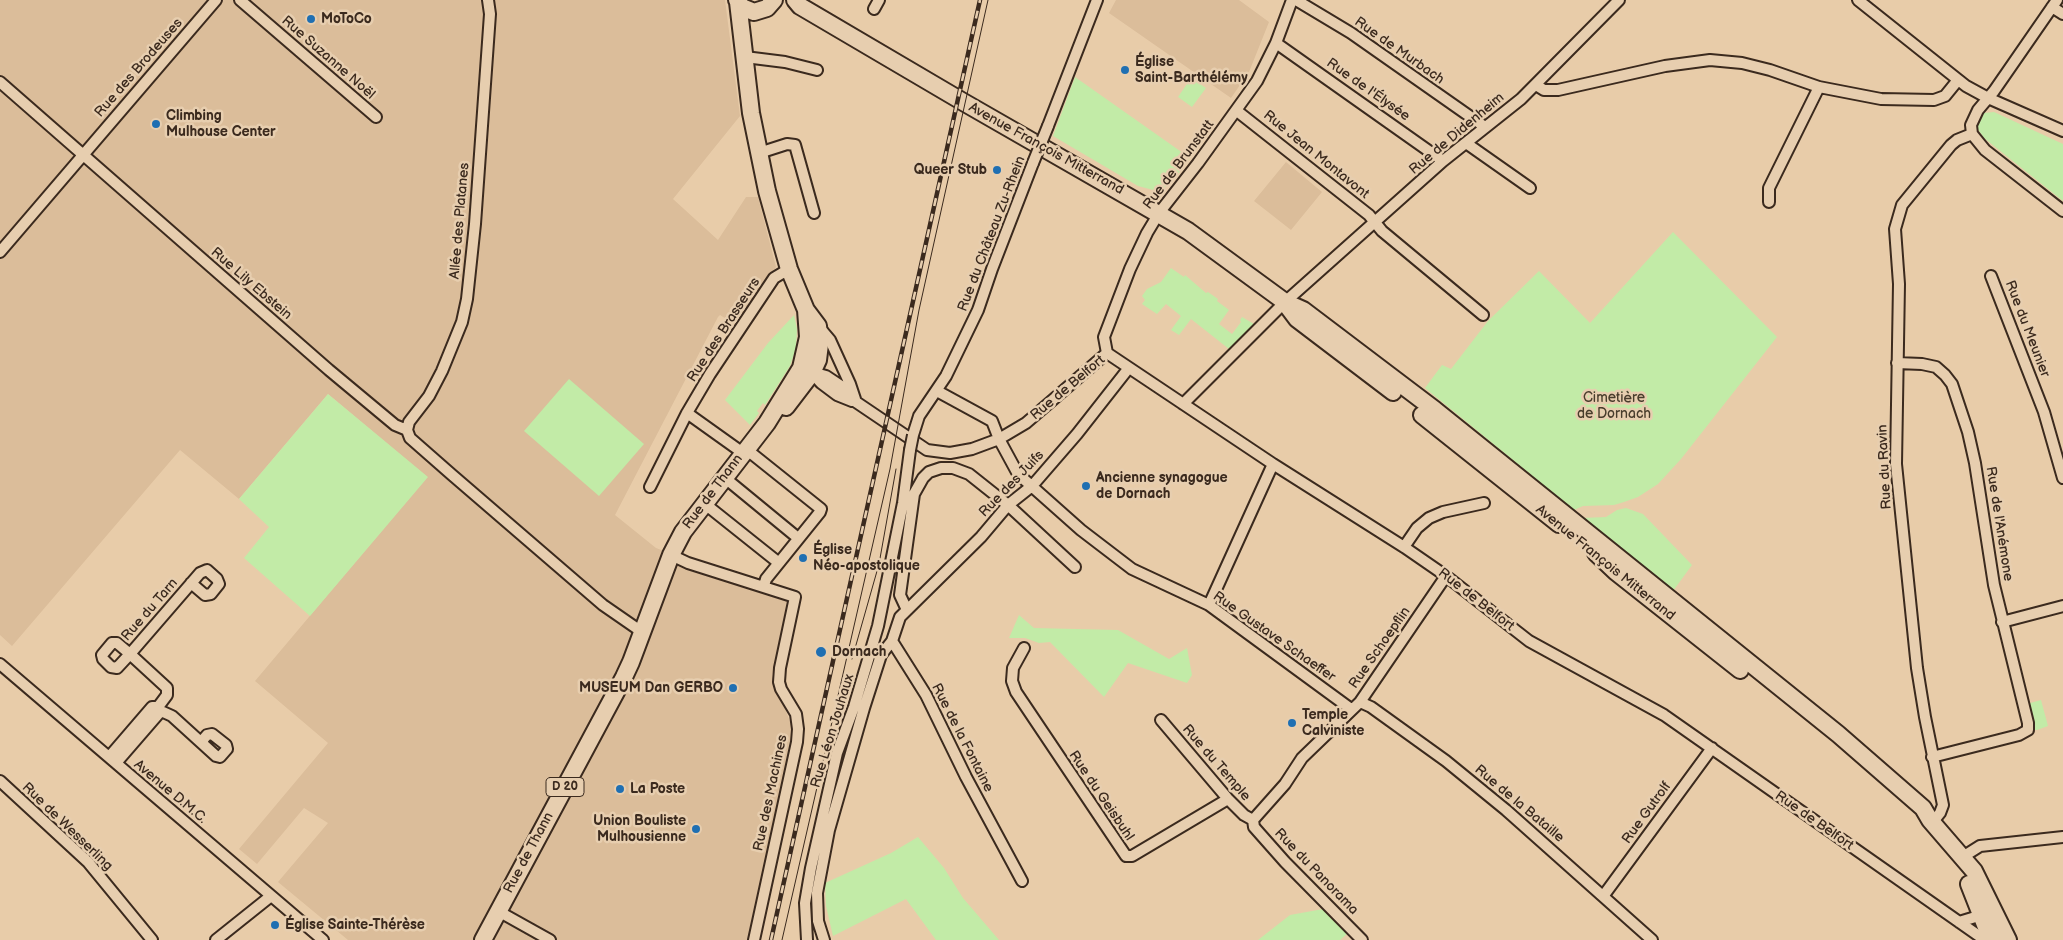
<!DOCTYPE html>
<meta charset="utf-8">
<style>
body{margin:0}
canvas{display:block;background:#e8cca9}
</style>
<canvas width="2063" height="940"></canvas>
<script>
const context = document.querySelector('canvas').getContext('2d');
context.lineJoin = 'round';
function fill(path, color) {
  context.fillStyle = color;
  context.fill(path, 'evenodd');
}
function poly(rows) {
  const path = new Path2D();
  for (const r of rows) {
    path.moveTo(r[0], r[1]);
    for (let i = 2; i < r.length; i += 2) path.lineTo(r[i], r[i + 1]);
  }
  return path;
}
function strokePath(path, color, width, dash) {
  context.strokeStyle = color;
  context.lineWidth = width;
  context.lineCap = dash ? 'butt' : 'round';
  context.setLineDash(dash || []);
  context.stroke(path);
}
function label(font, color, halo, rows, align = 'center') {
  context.font = font + ' "Balsamiq Sans",sans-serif';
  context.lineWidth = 5;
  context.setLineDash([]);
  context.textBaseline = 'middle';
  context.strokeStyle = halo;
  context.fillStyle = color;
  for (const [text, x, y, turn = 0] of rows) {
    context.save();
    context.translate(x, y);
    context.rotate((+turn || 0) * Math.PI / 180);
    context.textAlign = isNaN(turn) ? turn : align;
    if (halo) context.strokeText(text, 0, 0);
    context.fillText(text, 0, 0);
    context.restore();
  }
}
const built = poly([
 [0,0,725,0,740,116,673,199,718,240,746,197,758,197,776,267,737,326,720,315,718,317,615,515,656,548,788,598,772,676,791,724,790,741,753,940,348,940,278,882,328,823,304,808,257,864,239,849,328,743,255,681,427,477,328,394,239,499,180,450,12,646,0,635],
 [1116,0,1239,0,1269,22,1249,72,1231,98,1109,13],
 [1286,162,1322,192,1291,230,1254,201]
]);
const green = poly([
 [1075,77,1190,158,1175,178,1163,189,1157,191,1138,186,1053,136],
 [1191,78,1206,88,1192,107,1178,97],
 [1994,112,2063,144,2063,201,1984,138,1977,128,1984,113],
 [1673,232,1777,337,1681,459,1658,484,1638,497,1624,502,1614,505,1583,506,1574,510,1425,388,1442,365,1451,369,1488,321,1539,271,1590,323],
 [1171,268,1184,277,1185,275,1206,293,1208,292,1218,299,1217,301,1229,310,1219,324,1232,334,1241,322,1240,320,1242,317,1254,324,1229,349,1191,319,1179,335,1171,330,1181,316,1166,304,1157,314,1142,304,1145,300,1142,296,1147,289,1161,282],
 [794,315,797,329,796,348,790,366,765,405,763,403,757,411,759,413,750,425,725,400,768,343],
 [569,379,644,444,599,496,524,431],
 [328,394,428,477,310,616,244,558,269,527,239,499],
 [1626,508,1643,514,1692,565,1673,591,1582,518,1606,517,1617,510],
 [1019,615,1034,628,1118,630,1169,659,1187,648,1192,675,1187,683,1128,663,1104,697,1050,642,1039,643,1025,638,1009,638],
 [2041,700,2048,726,2037,730,2028,730,2023,705],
 [918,837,944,868,963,898,999,940,936,940,906,899,833,936,826,906,825,883,891,853],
 [1323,909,1347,934,1340,940,1258,940,1290,915]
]);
const street = poly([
 [240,0,376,117],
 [1296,0,1351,33,1485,127],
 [1858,0,1966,86,1988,98,2063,131],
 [2057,0,1994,91,1978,110,1971,125,1972,134,1985,150,2063,211],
 [2052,7,2063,14],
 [874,9,879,0],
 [1276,43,1443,161],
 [745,57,785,62,817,70],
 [0,82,329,370,395,425,407,430],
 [1536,85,1544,90,1558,90,1665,66,1710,60,1742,63,1770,70,1819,87,1881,99,1934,100,1945,96,1958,80],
 [1237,111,1369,215,1382,231,1483,315],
 [1048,126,1097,0],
 [1466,143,1530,188],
 [759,153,787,144,795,145,814,213],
 [1769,202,1769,188,1819,87],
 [0,252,216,0],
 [1991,276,2044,412,2063,478],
 [819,327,830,340,850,384,855,399],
 [1107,353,1273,464,1404,547,1446,576,1529,641,1664,715,1982,938,1990,938],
 [1107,353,1104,337,1130,269,1147,233,1159,213,1198,163,1257,81,1276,43,1292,0],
 [1897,363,1922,364,1936,367,1945,375,1952,384,1968,432,1975,463,1994,585,2028,723,2028,730,2019,735,1932,757],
 [808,371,826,376,841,386,856,402,927,450,950,453,972,449,999,439,1018,474,1081,530,1132,569,1209,605,1351,709],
 [812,373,821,383,837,395,852,401],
 [937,391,992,421,999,439,1026,423,1107,353],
 [1183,404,1285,302,1443,161,1521,99,1619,0],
 [687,413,743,453],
 [407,430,409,422,429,396,442,371,462,322,467,299,475,224,490,14,488,0],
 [407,430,410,438,451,474,603,605,642,632],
 [913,435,919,416,946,376,978,310,992,269,1033,163],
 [746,449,821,509,820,512,766,579,764,586],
 [725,478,798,538],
 [650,487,687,413,710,374,774,278,789,269],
 [705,504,779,563],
 [1404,547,1417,528,1429,518,1443,512,1484,503],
 [671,555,688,563,795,597,780,668,779,682,781,689,796,714,798,729,797,742,754,940],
 [1209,605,1273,464],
 [907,610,900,595,914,494,923,478,929,472,941,468,953,468,969,474,1008,505,1075,567],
 [2002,622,2063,606],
 [892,641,926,695,966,777,1022,881],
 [112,643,117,643,130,654,117,668,111,667,103,659,102,655,112,643],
 [1024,648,1013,668,1012,681,1016,692,1126,856,1132,856,1228,799],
 [0,664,323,940],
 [1360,702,1371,707,1446,761,1506,810,1652,940],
 [158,707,167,695,167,688,130,654,200,573,207,570,217,579,219,584,211,594,205,595,191,583],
 [161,711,172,716,216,756,220,757,227,749,226,745,212,734,207,735,201,742],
 [1161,720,1228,799,1244,815,1253,820],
 [109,757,152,707,158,707,161,711,116,763],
 [0,781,88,862,152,940],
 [1253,820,1285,784,1302,758,1360,702,1446,576],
 [1253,820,1254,827,1285,862,1362,940],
 [1932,823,1940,813,1943,805,1925,717,1917,668,1896,464,1899,284,1895,229,1902,205,1951,145,1957,140,1972,134],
 [1961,858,1980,846,2063,837],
 [1604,895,1712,748],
 [498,911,550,940],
 [1959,922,1982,915,1986,917],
 [216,940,271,896],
 [807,940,805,903,811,868,837,753,854,707,878,626,903,503,910,450],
 [824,940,818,921,817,893,829,830,864,708,881,655,892,641,900,617,981,537,1008,505,1032,486,1077,434,1128,369]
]);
const primary = poly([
 [737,0,742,7,754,12,767,8,774,0],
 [795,0,800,6,965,103,1188,231,1285,302,1303,310,1435,410,1838,734,1923,808,1930,820,1974,871,2008,940],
 [738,2,751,113,767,191,789,269,806,310,818,326,820,344,818,360,812,373,786,407],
 [1285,303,1297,319,1393,392],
 [1422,415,1559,524],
 [1596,553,1616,572,1740,670],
 [1969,884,1991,940],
 [483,940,624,677,631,662,671,555,683,532,767,423,801,368,808,337,806,310]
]);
const tram = poly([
 [852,659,879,564,896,469],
 [782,940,890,469,919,310,988,0]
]);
const rail = poly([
 [771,940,980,0]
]);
const streetBridge = poly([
 [1033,163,1048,126],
 [910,450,913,435]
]);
const markers = [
 [311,19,5,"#1f6fb2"],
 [1125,70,5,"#1f6fb2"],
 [156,124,5,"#1f6fb2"],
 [997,170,5,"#1f6fb2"],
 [1086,486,5,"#1f6fb2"],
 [803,558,5,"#1f6fb2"],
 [821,652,6,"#1f6fb2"],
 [733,688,5,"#1f6fb2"],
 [1292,723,5,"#1f6fb2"],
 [620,789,5,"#1f6fb2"],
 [696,829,5,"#1f6fb2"],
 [275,925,5,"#1f6fb2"]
];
const shields = [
 [565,787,38]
];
const shieldNames = [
 ["D 20",565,787]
];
const poiNames = [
 ["MoToCo",321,19],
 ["Église",1135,62],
 ["Saint-Barthélémy",1135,78],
 ["Climbing",166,116],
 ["Mulhouse Center",166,132],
 ["Queer Stub",987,170,"right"],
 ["Ancienne synagogue",1096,478],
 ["de Dornach",1096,494],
 ["Église",813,550],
 ["Néo-apostolique",813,566],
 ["Dornach",832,652],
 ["MUSEUM Dan GERBO",723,688,"right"],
 ["Temple",1302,715],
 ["Calviniste",1302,731],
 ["La Poste",630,789],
 ["Union Bouliste",686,821,"right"],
 ["Mulhousienne",686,837,"right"],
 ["Église Sainte-Thérèse",285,925]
];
const streetNames = [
 ["Rue de Murbach",1399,51,35],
 ["Rue Suzanne Noël",328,58,41],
 ["Rue des Brodeuses",139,68,-49],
 ["Rue de l'Élysée",1368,90,35],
 ["Rue de Didenheim",1457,134,-40],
 ["Avenue François Mitterrand",1046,149,29],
 ["Rue Jean Montavont",1316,155,39],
 ["Rue de Brunstatt",1179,165,-53],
 ["Allée des Platanes",460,221,-85],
 ["Rue du Château Zu-Rhein",992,234,-69],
 ["Rue Lily Ebstein",251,284,41],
 ["Rue du Meunier",2027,329,69],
 ["Rue des Brasseurs",724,330,-57],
 ["Rue de Belfort",1068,388,-40],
 ["Rue du Ravin",1885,467,-93],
 ["Rue des Juifs",1012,484,-46],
 ["Rue de Thann",713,492,-53],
 ["Rue de l'Anémone",1999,524,81],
 ["Avenue François Mitterrand",1605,563,39],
 ["Rue de Belfort",1476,600,38],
 ["Rue du Tarn",150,610,-49],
 ["Rue Gustave Schaeffer",1274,637,35],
 ["Rue Schoepflin",1380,648,-55],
 ["Rue Léon Jouhaux",833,731,-73],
 ["Rue de la Fontaine",962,738,63],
 ["Rue du Temple",1216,763,49],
 ["Avenue D.M.C.",170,792,40],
 ["Rue des Machines",771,793,-78],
 ["Rue du Geisbuhl",1101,796,56],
 ["Rue de la Bataille",1519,804,40],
 ["Rue Gutrolf",1647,813,-54],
 ["Rue de Belfort",1814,821,35],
 ["Rue de Wesserling",67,827,44],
 ["Rue de Thann",529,853,-62],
 ["Rue du Panorama",1316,872,46]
];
const parkNames = [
 ["Cimetière",1614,398],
 ["de Dornach",1614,414]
];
fill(built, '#dbbd9a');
fill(green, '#c2eba7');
strokePath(street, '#3b2a1e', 14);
strokePath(primary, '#3b2a1e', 20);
strokePath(street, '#e7ceaf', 10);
strokePath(primary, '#e7ceaf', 16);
strokePath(tram, '#3b2a1e', 1);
strokePath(rail, '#3b2a1e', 4.5);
strokePath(rail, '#e7ceaf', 2.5, [8]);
strokePath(streetBridge, '#3b2a1e', 14, []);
strokePath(streetBridge, '#e7ceaf', 10);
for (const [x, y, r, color] of markers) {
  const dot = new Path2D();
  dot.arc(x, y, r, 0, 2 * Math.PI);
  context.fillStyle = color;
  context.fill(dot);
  strokePath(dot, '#e7ceaf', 2);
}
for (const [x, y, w] of shields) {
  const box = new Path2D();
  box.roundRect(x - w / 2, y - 9.5, w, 19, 4);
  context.fillStyle = '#e7ceaf';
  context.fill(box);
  strokePath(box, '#3b2a1e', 1);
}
label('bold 12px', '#3b2a1e', null, shieldNames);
label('bold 14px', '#3b2a1e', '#e7ceaf', poiNames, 'left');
label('14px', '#3b2a1e', '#e7ceaf', streetNames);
label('14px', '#483d2c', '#e7ceaf', parkNames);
</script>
